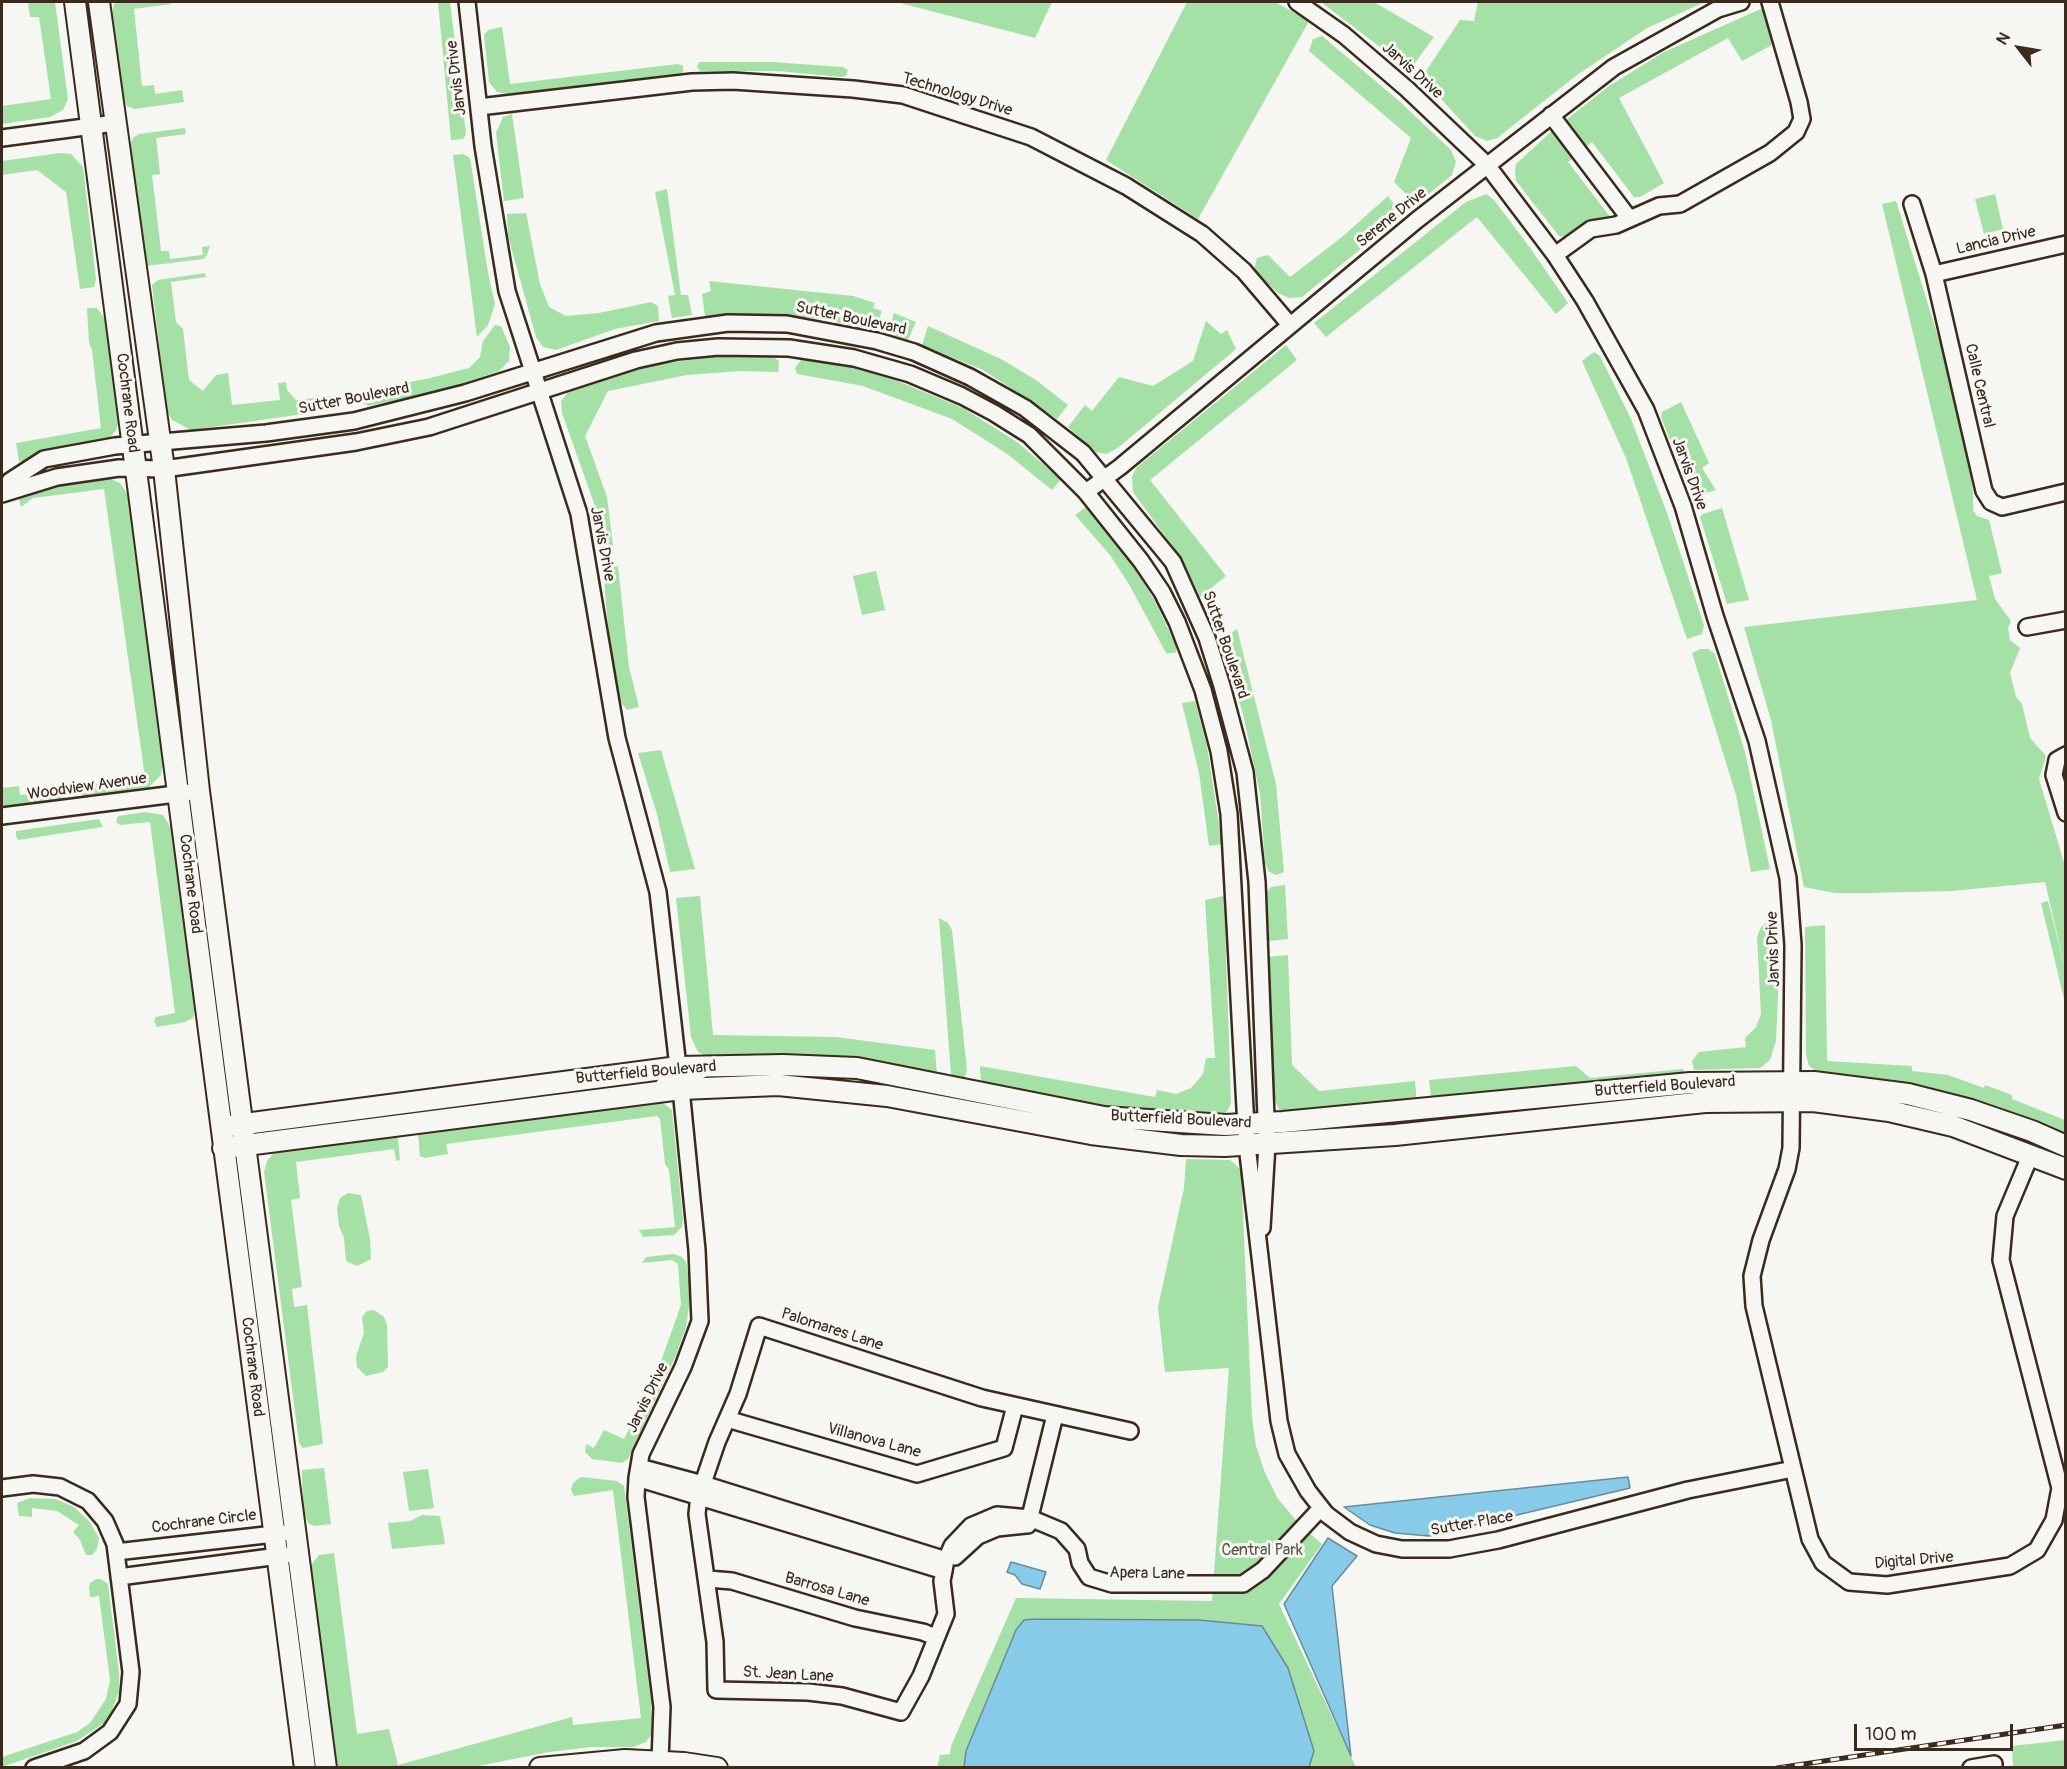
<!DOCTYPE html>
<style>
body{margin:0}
#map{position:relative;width:2067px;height:1769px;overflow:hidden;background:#f6f6f2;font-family:Pangolin,sans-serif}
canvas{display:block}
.frame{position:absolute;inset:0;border:3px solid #3b2a1e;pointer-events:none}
.north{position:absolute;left:1989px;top:18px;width:60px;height:60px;-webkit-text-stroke:4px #f6f6f2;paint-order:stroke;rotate:301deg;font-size:16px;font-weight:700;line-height:24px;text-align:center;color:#3b2a1e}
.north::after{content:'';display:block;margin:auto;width:21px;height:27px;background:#3b2a1e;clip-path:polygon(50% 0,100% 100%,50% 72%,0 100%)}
.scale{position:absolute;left:1854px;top:1724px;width:159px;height:27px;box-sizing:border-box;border:3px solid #3b2a1e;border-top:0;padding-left:8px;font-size:18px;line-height:21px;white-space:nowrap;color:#3b2a1e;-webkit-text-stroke:4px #f6f6f2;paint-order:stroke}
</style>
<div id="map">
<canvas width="2067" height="1769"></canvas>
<div class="frame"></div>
<div class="north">N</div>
<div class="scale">100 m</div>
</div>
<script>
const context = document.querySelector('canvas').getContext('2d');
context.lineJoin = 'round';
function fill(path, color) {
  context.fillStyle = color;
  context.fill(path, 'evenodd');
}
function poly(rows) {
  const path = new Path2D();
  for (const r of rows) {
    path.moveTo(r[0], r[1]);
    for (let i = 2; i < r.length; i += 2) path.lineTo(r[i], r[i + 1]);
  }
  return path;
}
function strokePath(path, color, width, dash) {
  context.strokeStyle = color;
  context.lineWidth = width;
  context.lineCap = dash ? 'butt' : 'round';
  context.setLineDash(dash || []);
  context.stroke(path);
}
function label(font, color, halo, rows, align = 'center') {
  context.font = font + ' Pangolin,sans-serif';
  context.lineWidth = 6;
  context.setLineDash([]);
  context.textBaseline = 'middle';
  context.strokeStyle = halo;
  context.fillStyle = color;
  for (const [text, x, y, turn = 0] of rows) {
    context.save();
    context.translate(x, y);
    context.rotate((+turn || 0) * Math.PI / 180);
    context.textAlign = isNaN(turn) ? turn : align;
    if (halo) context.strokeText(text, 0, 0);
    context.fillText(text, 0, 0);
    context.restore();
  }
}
const green = poly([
 [28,2,55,2,68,99,63,110,50,117,2,124,2,106,51,99,39,17,30,17],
 [119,2,171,2,171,4,134,9,142,86,154,85,155,94,182,90,184,102,135,109,127,106,124,99,112,13,114,4],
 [438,2,450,2,466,134,463,139,451,140],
 [896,2,1052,2,1035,38],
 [1187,2,1275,2,1309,21,1198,219,1106,160],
 [1321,2,1374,2,1434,37,1410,70],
 [1478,2,1705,2,1647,28,1577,75,1497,138,1487,141,1475,136,1423,79,1424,74,1460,20,1474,21],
 [1763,8,1774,39,1770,46,1742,61,1728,38,1619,98,1664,183,1640,197,1634,197,1592,142,1585,148,1566,120,1609,86,1664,52],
 [502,27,510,84,678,64,683,66,683,73,512,95,497,92,489,82,484,35,488,30],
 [1322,36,1398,100,1451,150,1456,162,1452,175,1416,204,1394,182,1411,138,1309,51,1313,39],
 [699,62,771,62,843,67,848,70,846,76,841,77,778,71,700,71,697,67],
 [512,114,524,198,504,201,496,133,503,117],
 [185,128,186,134,156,138,160,174,152,175,161,251,169,251,170,259,203,255,202,247,210,246,207,255,203,259,146,266,130,146,133,138,139,134],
 [1553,130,1575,157,1568,162,1611,218,1587,224,1567,237,1559,236,1516,181,1515,172,1516,164],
 [60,153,71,154,83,167,96,279,94,287,80,289,66,192,37,170,2,175,2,161],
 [463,154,470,158,488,273,495,304,488,325,477,337,453,155],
 [667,189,681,295,688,295,692,315,672,318,668,296,675,295,655,192],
 [1486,194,1494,200,1531,249,1568,303,1556,314,1477,217,1326,337,1314,323,1466,202],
 [1995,194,2003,229,1984,234,1975,199],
 [1388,196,1402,215,1302,297,1289,298,1278,293,1254,270,1257,258,1268,255,1290,277,1342,237],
 [1896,201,1953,385,1973,491,1973,510,1977,516,1989,520,2002,573,1989,576,1995,599,2011,621,2008,628,2010,640,2020,648,2010,673,2016,697,2022,704,2030,738,2046,756,2039,779,2065,866,2065,1003,2041,903,2048,901,2065,968,2045,882,1952,891,1869,893,1835,893,1804,887,1771,720,1744,627,1977,600,1882,204],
 [526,213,540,284,549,307,566,316,599,313,651,302,658,306,659,321,615,329,556,350,543,347,536,337,508,236,507,214],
 [205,273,206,277,171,282,176,322,183,329,189,380,203,391,216,375,228,373,232,405,280,400,278,383,286,382,287,390,296,400,341,395,342,405,338,409,191,430,172,420,167,411,152,285,158,280],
 [709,281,853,296,875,303,873,308,882,311,874,331,823,319,767,314,705,316,702,294,711,291],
 [87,308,97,308,106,320,119,421,116,430,108,440,41,454,23,462,19,461,16,443,101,428,92,350,89,343],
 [894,313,916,322,908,340,888,334],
 [1206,321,1221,334,1227,330,1236,349,1119,447,1107,454,1095,452,1068,427,1085,405,1092,411,1119,377,1153,386,1193,361],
 [495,325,501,326,510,347,509,361,499,371,438,392,368,406,361,402,359,391,426,379,469,368,480,357,483,341],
 [928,326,1001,359,1036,380,1068,405,1057,419,983,370,922,345],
 [1286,345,1297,360,1150,480,1226,576,1200,597,1183,561,1133,492,1132,476,1137,467],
 [1594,352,1600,356,1631,419,1667,513,1704,625,1702,634,1687,639,1626,458,1582,361],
 [721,356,772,356,779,361,778,372,740,371,687,375,608,391,585,436,607,497,614,553,604,553,596,509,562,413,561,401,568,392,645,366],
 [801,360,835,362,890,378,963,408,1017,442,1061,479,1052,490,1006,453,952,419,863,386,797,374,795,368],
 [1681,402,1709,463,1702,468,1716,490,1699,495,1690,491,1661,417,1662,412],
 [108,478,120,483,130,498,163,763,161,775,149,787,82,796,80,786,145,777,104,489,33,498,21,507,19,499,20,495,42,486],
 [1086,507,1093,510,1125,552,1156,603,1177,648,1175,653,1166,653,1130,586,1110,555,1075,515],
 [1722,508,1749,600,1727,604,1700,517,1703,514],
 [618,566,629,667,639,707,627,710,620,701,610,645,605,593,604,570],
 [876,571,885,610,862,615,853,576],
 [1237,629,1276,784,1284,872,1276,875,1268,871,1265,862,1260,794,1243,714,1223,649,1222,642,1225,637],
 [1700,649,1708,649,1715,654,1745,752,1770,869,1751,872,1736,795,1692,653],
 [1195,701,1207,746,1222,844,1209,846,1199,773,1182,703],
 [661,750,695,869,670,872,657,814,638,753],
 [19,786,20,795,65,789,66,799,3,807,2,788],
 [145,812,163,815,172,830,195,1010,193,1018,185,1022,157,1027,154,1021,156,1017,175,1013,150,822,120,825,116,822,118,816],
 [99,819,103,827,18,840,16,836,16,831],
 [1285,885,1288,939,1269,941,1266,893,1271,887],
 [700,896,713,1035,836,1037,935,1050,937,1075,711,1058,698,1052,691,1037,676,898],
 [1224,896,1231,1102,1228,1110,1220,1118,1135,1114,981,1085,980,1066,1155,1097,1157,1090,1176,1094,1191,1088,1203,1074,1206,1058,1215,1058,1205,900],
 [939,918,948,923,952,930,967,1070,965,1077,956,1080,951,1074],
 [1769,921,1775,921,1778,994,1776,1041,1770,1060,1760,1068,1694,1070,1692,1061,1699,1052,1746,1047,1745,1038,1756,1027,1761,1014,1757,937,1761,927],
 [1825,925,1827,1061,1912,1066,1912,1071,1948,1075,1984,1088,1985,1085,2012,1095,2012,1099,2065,1120,2065,1139,1963,1100,1894,1081,1816,1071,1809,1066,1806,1054,1805,927],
 [1288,955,1292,1065,1319,1091,1415,1081,1417,1103,1290,1115,1279,1110,1274,1098,1268,957],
 [1576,1066,1590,1078,1683,1069,1684,1075,1431,1098,1429,1080],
 [659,1100,672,1110,683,1219,682,1227,674,1235,643,1237,639,1230,675,1227,669,1170,665,1164,660,1119,657,1116,446,1144,448,1154,425,1158,420,1156,418,1133],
 [395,1135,398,1139,400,1160,396,1161,394,1149,296,1162,300,1198,291,1200,302,1287,292,1289,294,1307,307,1305,323,1444,303,1448,299,1443,264,1172,267,1161,278,1148],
 [1186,1159,1230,1160,1241,1170,1252,1418,1256,1446,1265,1473,1278,1499,1300,1525,1322,1544,1279,1604,1356,1767,937,1768,940,1755,950,1754,951,1746,1016,1598,1212,1601,1229,1368,1165,1372,1158,1307,1184,1188],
 [348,1193,361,1195,370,1239,371,1259,357,1266,346,1261,344,1238,339,1226,337,1208,340,1198],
 [674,1254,682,1257,686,1262,691,1293,686,1327,676,1355,628,1459,622,1463,592,1459,585,1452,586,1444,594,1448,604,1430,624,1439,655,1378,681,1305,678,1264,672,1260,642,1263,646,1257],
 [374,1310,384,1317,387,1325,388,1367,383,1372,366,1376,357,1367,356,1356,364,1333,362,1317,367,1311],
 [324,1468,331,1524,315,1526,309,1524,303,1513,302,1470],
 [428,1469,434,1508,409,1511,403,1472],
 [581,1477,617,1481,624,1486,651,1701,653,1732,646,1742,633,1747,591,1747,549,1752,473,1767,338,1767,311,1575,311,1565,319,1555,334,1553,357,1734,389,1729,398,1765,572,1717,573,1725,641,1718,613,1490,574,1496,571,1490,573,1483],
 [30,1498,56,1499,74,1507,89,1521,99,1538,97,1549,92,1555,86,1555,80,1540,73,1532,79,1525,57,1511,32,1508,32,1517,19,1516,17,1503],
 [422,1515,440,1516,445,1544,392,1549,388,1523,410,1521],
 [96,1579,101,1579,108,1584,119,1673,119,1691,112,1710,104,1723,77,1741,2,1767,2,1757,77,1732,90,1723,106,1699,110,1680,99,1596,90,1597,89,1588,90,1583],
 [2065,1740,2065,1767,2013,1767,2012,1746]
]);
const water = poly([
 [1628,1477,1630,1488,1429,1536,1395,1533,1370,1525,1344,1507,1628,1477],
 [1328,1538,1357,1556,1332,1586,1351,1756,1284,1604,1328,1538],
 [1011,1562,1046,1572,1040,1589,1022,1584,1015,1575,1007,1572,1011,1562],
 [1034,1619,1199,1620,1262,1626,1288,1668,1314,1751,1309,1767,964,1767,966,1751,1016,1630,1024,1620,1034,1619]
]);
const minor = poly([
 [467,2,483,146,507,291,579,514,617,738,658,892,678,1067,659,1091],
 [1297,2,1344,35,1407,89,1487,165,1555,255,1585,301,1646,410,1683,506,1715,616,1757,741,1788,878,1793,945,1791,1148,1787,1169,1761,1240,1752,1276,1754,1306,1810,1539,1823,1563,1849,1582,1887,1585,2010,1566,2037,1550,2054,1520,2060,1488,2001,1260,2005,1216,2031,1154],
 [479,107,692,82,733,81,853,89,903,95,1031,137,1126,186,1202,234,1244,271,1290,325],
 [1551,115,1629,218],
 [2,138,115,123],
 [1912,204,1934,274,1984,491,1991,502,2002,507,2066,492],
 [1555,255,1591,229,1616,225,1659,206,1680,204,1770,153,1796,132,1802,119,1799,102,1770,2],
 [1934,274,2066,244],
 [1086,492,1120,467,1417,220,1614,67,1718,9,1741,2],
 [3,493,10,481,44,459,115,446,266,433,354,421,465,393,656,333,728,323,787,324,877,341,914,352,970,377,1025,408,1083,453,1173,562,1207,638,1222,686,1245,772,1257,882,1267,1144,1262,1228],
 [2,494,57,477,119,468,164,469,356,442,429,427,636,360,677,351,718,347,789,348,854,358,910,374,962,396,994,413,1029,435,1086,492,1141,561,1162,592,1177,622,1203,690,1219,751,1229,814,1247,1145,1279,1421,1287,1454,1308,1491,1326,1514,1350,1532,1376,1544,1402,1549,1449,1549,1498,1540,1688,1490,1793,1469],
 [2027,627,2066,620],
 [2066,755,2057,760,2054,775,2066,813],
 [2,816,199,791],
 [727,1419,917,1474,1004,1448,1015,1406],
 [639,1467,703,1484,946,1560,952,1546,971,1526,997,1515,1030,1518,1061,1531,1077,1549,1080,1563,1089,1577,1112,1584,1243,1584,1263,1570,1321,1508],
 [637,1478,944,1571],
 [2,1488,33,1484,60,1487,88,1501,105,1521,115,1544,131,1672,128,1704,110,1732,84,1751,34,1768],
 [1028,1525,1055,1415],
 [116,1552,283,1533],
 [955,1557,978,1536,997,1528,1026,1525],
 [946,1560,942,1581,946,1614,921,1676,901,1712,842,1696,808,1692,716,1690,715,1642,697,1514,699,1495,717,1442,738,1394,759,1326,982,1398,1130,1431],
 [119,1577,286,1555],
 [708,1579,732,1581,855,1618,923,1632,935,1637],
 [660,1761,662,1707,636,1497,637,1478,641,1454,683,1367,700,1321,697,1250,681,1089,687,1079,709,1066],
 [1971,1768,1994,1764,1994,1768]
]);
const major = poly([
 [75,2,305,1768],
 [99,2,164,469,199,791,326,1768],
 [222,1127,678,1067,783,1065,857,1068,1104,1117,1225,1125,1283,1122,1690,1083,1814,1082,1908,1094,1971,1110,2032,1131,2066,1146],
 [223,1148,681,1089,778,1085,887,1096,1091,1134,1181,1145,1225,1146,1395,1135,1705,1102,1813,1101,1889,1111,1953,1126,2066,1169],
 [540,1768,625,1760,684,1763,717,1768]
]);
const rail = poly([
 [1777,1768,2066,1725]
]);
const streetNames = [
 ["Jarvis Drive",1412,71,42],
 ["Jarvis Drive",457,78,-97],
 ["Technology Drive",957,95,17],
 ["Serene Drive",1392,218,-39],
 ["Lancia Drive",1996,241,-13],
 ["Sutter Boulevard",851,319,12],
 ["Calle Central",1979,386,77],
 ["Sutter Boulevard",354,399,-11],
 ["Cochrane Road",127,403,83],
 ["Jarvis Drive",1689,474,70],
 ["Jarvis Drive",602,544,79],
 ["Sutter Boulevard",1225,645,71],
 ["Woodview Avenue",87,787,-8],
 ["Cochrane Road",190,884,83],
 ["Jarvis Drive",1774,949,-92],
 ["Butterfield Boulevard",646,1073,-5],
 ["Butterfield Boulevard",1665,1087,-4],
 ["Butterfield Boulevard",1181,1120,3],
 ["Palomares Lane",832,1330,18],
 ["Cochrane Road",252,1367,83],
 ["Jarvis Drive",648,1398,-64],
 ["Villanova Lane",874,1441,15],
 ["Cochrane Circle",204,1522,-7],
 ["Sutter Place",1472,1524,-10],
 ["Digital Drive",1914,1561,-5],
 ["Apera Lane",1147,1574,1],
 ["Barrosa Lane",827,1590,16],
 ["St. Jean Lane",788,1675,3]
];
const parkNames = [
 ["Central Park",1262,1551]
];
fill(green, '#a5e0a6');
fill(water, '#87cbe9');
strokePath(water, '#698b98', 1.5);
strokePath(minor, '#3b2a1e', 20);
strokePath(major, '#3b2a1e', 24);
strokePath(minor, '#f6f6f2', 15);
strokePath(major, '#f6f6f2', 20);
strokePath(rail, '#3b2a1e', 5);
strokePath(rail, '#f6f6f2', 3, [9]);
label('16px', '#3b2a1e', '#f6f6f2', streetNames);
label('16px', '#565840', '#f6f6f2', parkNames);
</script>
